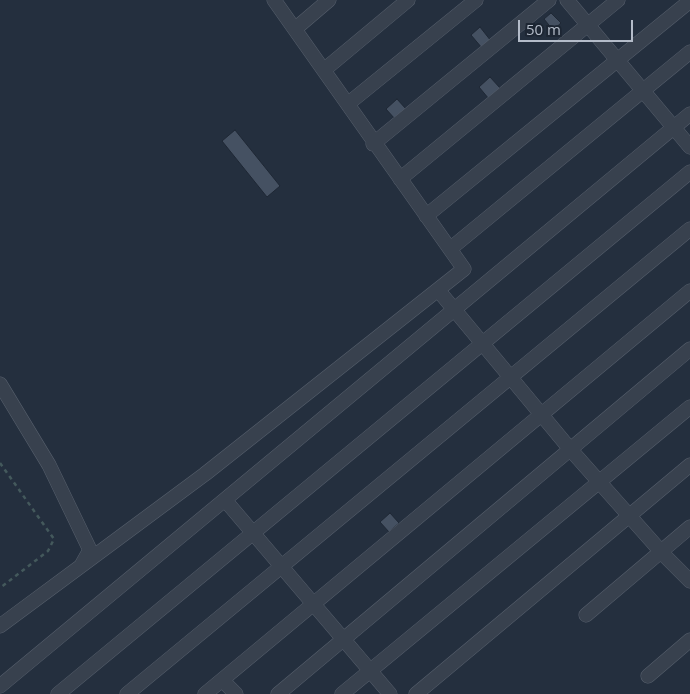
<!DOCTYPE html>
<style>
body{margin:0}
#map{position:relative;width:690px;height:694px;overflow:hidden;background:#242f3e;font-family:"Open Sans",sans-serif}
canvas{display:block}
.scale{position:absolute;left:518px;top:20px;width:115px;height:22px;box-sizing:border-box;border:2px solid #b4bcc9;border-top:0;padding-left:6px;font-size:15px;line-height:18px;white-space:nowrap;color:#b4bcc9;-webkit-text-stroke:4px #1d2633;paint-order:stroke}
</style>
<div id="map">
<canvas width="690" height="694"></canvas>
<div class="scale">50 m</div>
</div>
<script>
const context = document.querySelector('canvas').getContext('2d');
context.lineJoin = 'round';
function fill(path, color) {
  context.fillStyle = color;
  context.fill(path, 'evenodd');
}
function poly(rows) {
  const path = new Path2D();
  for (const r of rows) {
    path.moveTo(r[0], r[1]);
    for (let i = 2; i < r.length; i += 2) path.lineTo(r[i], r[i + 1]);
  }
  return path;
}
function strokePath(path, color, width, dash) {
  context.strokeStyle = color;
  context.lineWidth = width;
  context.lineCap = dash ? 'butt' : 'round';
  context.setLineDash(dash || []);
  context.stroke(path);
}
const building = poly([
 [551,13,561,23,553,30,544,19,551,13],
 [480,27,491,41,482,48,471,35,480,27],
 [490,77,500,88,489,99,479,87,490,77],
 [397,99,406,109,395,119,386,109,397,99],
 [235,130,280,186,267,197,222,141,235,130],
 [390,513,399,523,389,532,380,522,390,513]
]);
const path = poly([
 [0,463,54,539,48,551,0,588]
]);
const minor = poly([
 [567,0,690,147],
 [295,29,329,0],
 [324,70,408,0],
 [349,103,476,0],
 [373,144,549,0],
 [400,179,618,0],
 [426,216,690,1],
 [450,249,690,52],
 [438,290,570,449,664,555,690,581],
 [0,384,49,465,90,550,81,566,0,626],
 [225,500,390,694],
 [81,566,205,474,464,269,274,0],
 [586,615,690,527],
 [648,676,690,640],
 [222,680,236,694],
 [0,686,690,114],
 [58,694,690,172],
 [127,694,690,229],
 [205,694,690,291],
 [278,694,690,349],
 [342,694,690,407],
 [416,694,690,465]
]);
fill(building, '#455162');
strokePath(building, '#1f2835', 1);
strokePath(minor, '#565f6c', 15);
strokePath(path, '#44595c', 2.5, [4, 4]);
strokePath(minor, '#38414e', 14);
</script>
